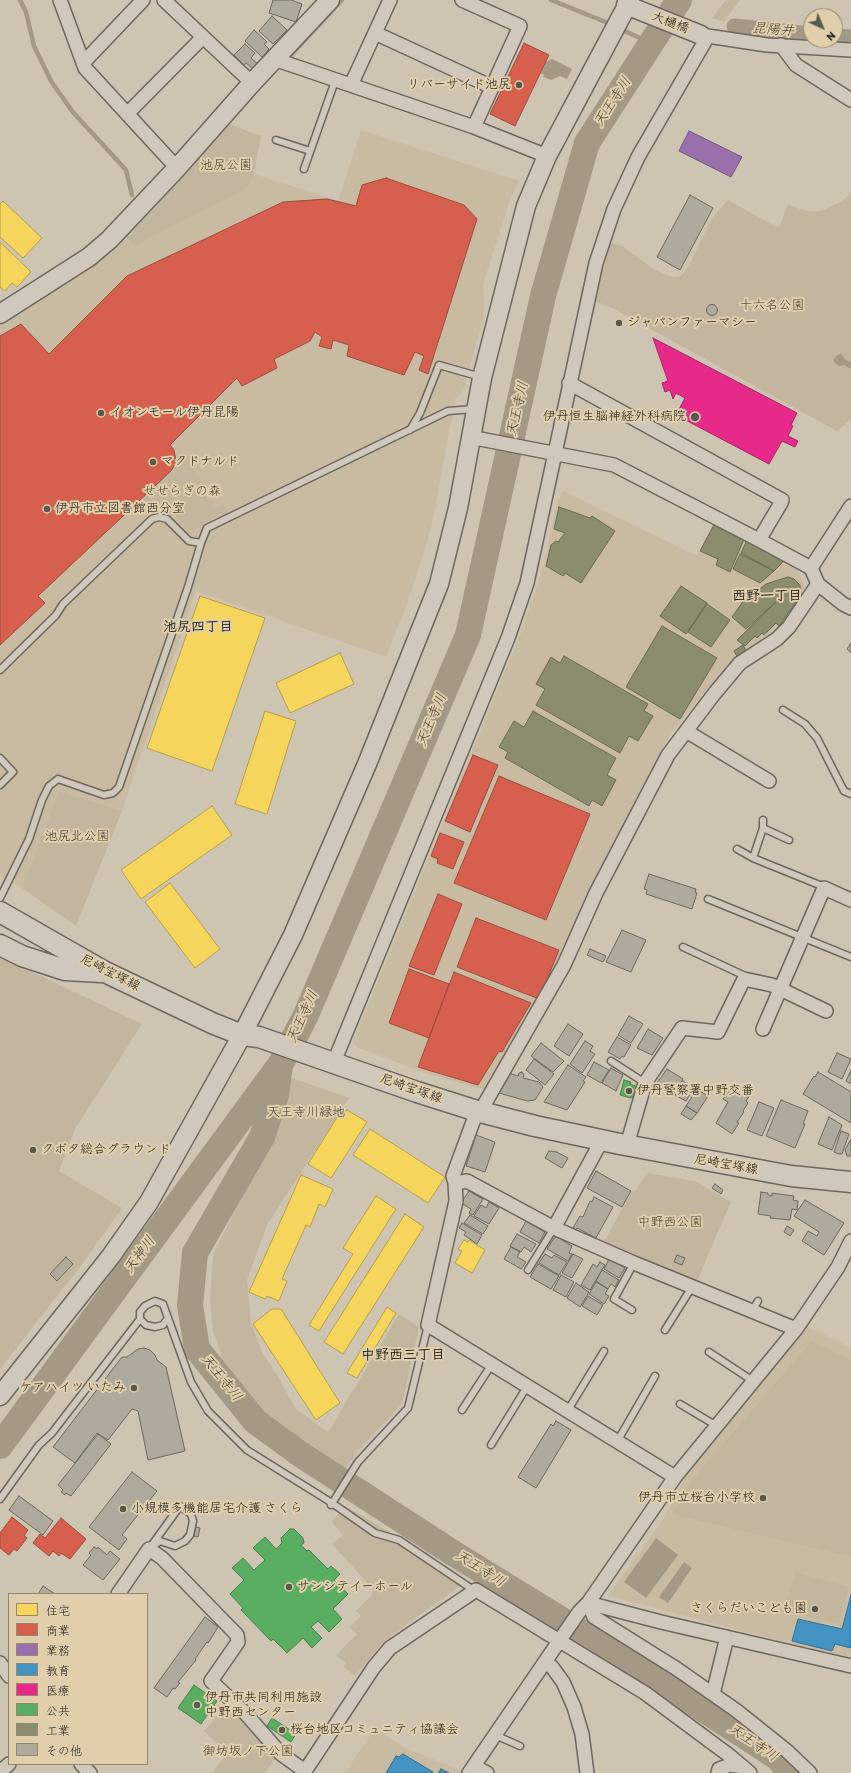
<!DOCTYPE html>
<meta charset="utf-8">
<style>
body{margin:0}
#map{position:relative;width:851px;height:1773px;overflow:hidden;background:#cdc4b2;font-family:Itim,"Klee One",sans-serif}
canvas{display:block}
.legend{position:absolute;left:8px;top:1593px;width:140px;height:172px;box-sizing:border-box;background:#e1cfac;border:1px solid #928772;margin:0;padding:5px 7px;list-style:none;font-size:12px;color:#1c1c1c}
.legend li{display:flex;align-items:center;gap:8px;height:20px}
.legend b{width:20px;border:1px solid #928772}
.north{position:absolute;left:803px;top:8px;width:40px;height:40px;box-sizing:border-box;background:#e1cfac;border:1px solid #928772;border-radius:50%;rotate:136deg;font-size:11px;font-weight:700;line-height:16px;text-align:center;color:#1c1c1c}
.north::after{content:'';display:block;margin:auto;width:14px;height:18px;background:#5a5750;clip-path:polygon(50% 0,100% 100%,50% 72%,0 100%)}
</style>
<div id="map">
<canvas width="851" height="1773"></canvas>
<ul class="legend">
<li><b style="height:11px;background:#f6d55c"></b>住宅</li>
<li><b style="height:11px;background:#d6604d"></b>商業</li>
<li><b style="height:11px;background:#9970ab"></b>業務</li>
<li><b style="height:11px;background:#4393c3"></b>教育</li>
<li><b style="height:11px;background:#e7298a"></b>医療</li>
<li><b style="height:11px;background:#5aae61"></b>公共</li>
<li><b style="height:11px;background:#8c8c6e"></b>工業</li>
<li><b style="height:11px;background:#b0aa9d"></b>その他</li>
</ul>
<div class="north">N</div>
</div>
<script>
const context = document.querySelector('canvas').getContext('2d');
context.lineJoin = 'round';
function fill(path, color) {
  context.fillStyle = color;
  context.fill(path, 'evenodd');
}
function poly(rows) {
  const path = new Path2D();
  for (const r of rows) {
    if (r.length === 3) {
      path.moveTo(r[0] + r[2], r[1]);
      path.arc(r[0], r[1], r[2], 0, 2 * Math.PI);
      continue;
    }
    path.moveTo(r[0], r[1]);
    for (let i = 2; i < r.length; i += 2) path.lineTo(r[i], r[i + 1]);
  }
  return path;
}
function strokePath(path, color, width, dash) {
  context.strokeStyle = color;
  context.lineWidth = width;
  context.lineCap = dash ? 'butt' : 'round';
  context.setLineDash(dash || []);
  context.stroke(path);
}
function label(font, color, halo, rows, align = 'center') {
  context.font = font + ' Itim,"Klee One",sans-serif';
  context.lineWidth = 4;
  context.setLineDash([]);
  context.textBaseline = 'middle';
  context.strokeStyle = halo;
  context.fillStyle = color;
  for (const [text, x, y, turn = 0] of rows) {
    context.save();
    context.translate(x, y);
    context.rotate((+turn || 0) * Math.PI / 180);
    context.textAlign = isNaN(turn) ? turn : align;
    if (halo) context.strokeText(text, 0, 0);
    context.fillText(text, 0, 0);
    context.restore();
  }
}
const built = poly([
 [361,130,519,181,511,197,483,284,484,316,463,391,455,399,432,524,413,587,386,657,196,591,122,811,59,791,22,888,0,876,0,323,79,273,123,235,248,187,254,174,338,201],
 [563,491,697,556,714,522,795,566,804,586,803,595,779,630,733,662,713,682,671,733,630,810,560,965,486,1090,431,1075,356,1047,353,1042,522,630,544,565,557,503],
 [807,1326,851,1348,851,1659,608,1596,663,1520,686,1476],
 [375,1728,405,1748,463,1771,461,1773,345,1773]
]);
const green = poly([
 [726,0,740,0,724,22,712,18],
 [224,122,261,136,254,174,248,187,135,246,123,235],
 [851,194,851,419,837,431,614,309,593,300,608,242,622,246,655,270,672,277,681,276,688,267,712,218,728,200,776,227,780,226,788,204,802,210,813,212,823,210,840,202],
 [197,451,200,457,190,461,213,508,223,503,227,510,208,520,204,525,192,530,186,529,174,513,169,512,159,514,144,499,173,472,177,461],
 [59,791,122,811,76,926,22,888],
 [0,957,142,1024,75,1129,59,1171,122,1208,86,1259,0,1369],
 [289,1077,349,1098,267,1225,247,1280,251,1323,262,1352,279,1378,295,1408,328,1432,399,1314,419,1327,402,1404,357,1452,344,1472,281,1433,245,1402,225,1366,213,1332,210,1299,213,1255,264,1152],
 [647,1173,695,1181,731,1202,696,1283,602,1245,633,1190,635,1191],
 [812,1341,851,1360,851,1557,672,1514,692,1480],
 [345,1506,427,1554,460,1586,392,1635,380,1646,355,1676,343,1666,346,1663,336,1655,357,1634,349,1627,361,1616,356,1611,371,1596,373,1589,332,1544,343,1535,332,1522],
 [796,1572,849,1587,839,1624,785,1609],
 [227,1704,257,1732,277,1755,265,1773,212,1773,227,1753,204,1731]
]);
const water = poly([
 [552,59,572,69,567,79,560,76,551,80,543,77,544,75,541,73,546,62],
 [841,354,846,360,851,362,851,369,844,365,839,366,835,363,833,360,837,355],
 [656,1538,678,1555,646,1598,624,1582],
 [684,1562,692,1568,668,1603,659,1597]
]);
const homes = poly([
 [3,201,42,238,23,258,0,237,0,204,3,201],
 [0,242,31,272,17,287,12,283,5,291,0,287,0,242],
 [200,596,265,618,212,771,147,748,200,596],
 [340,653,354,684,290,713,276,683,340,653],
 [265,711,296,721,267,814,235,804,265,711],
 [212,806,232,835,141,899,121,870,212,806],
 [170,883,220,949,195,968,145,902,170,883],
 [347,1110,367,1122,331,1178,308,1164,341,1111,345,1113,347,1110],
 [370,1129,445,1177,428,1203,353,1155,370,1129],
 [301,1175,333,1189,325,1207,319,1204,310,1227,306,1225,282,1279,287,1281,279,1301,267,1296,265,1299,249,1292,301,1175],
 [376,1196,396,1209,319,1331,309,1325,353,1254,343,1248,376,1196],
 [405,1214,424,1227,343,1354,324,1342,405,1214],
 [464,1240,468,1242,469,1240,485,1250,472,1273,455,1263,462,1251,458,1249,464,1240],
 [387,1307,396,1313,357,1378,347,1373,387,1307],
 [272,1309,281,1309,340,1403,316,1420,253,1324,272,1309]
]);
const shops = poly([
 [524,43,549,55,515,126,490,114,524,43],
 [386,178,464,205,477,219,428,374,419,370,424,356,415,352,404,375,347,356,349,345,333,340,331,349,319,346,322,337,315,332,310,341,274,359,277,368,242,386,237,378,170,445,174,450,175,455,176,463,171,471,38,596,45,603,0,645,0,336,21,324,49,354,127,276,283,202,327,199,356,206,362,185,386,178],
 [473,755,498,765,470,832,445,821,473,755],
 [499,776,590,814,546,920,454,883,499,776],
 [440,833,464,842,453,869,437,863,438,859,431,856,440,833],
 [438,894,462,904,434,975,409,966,438,894],
 [476,918,559,950,539,999,457,967,476,918],
 [409,969,449,984,429,1038,389,1023,409,969],
 [454,972,531,1003,502,1052,499,1051,478,1085,418,1067,454,972],
 [12,1517,28,1530,24,1536,27,1538,17,1551,14,1549,9,1555,0,1548,0,1533,12,1517],
 [61,1518,86,1539,70,1559,61,1553,59,1556,53,1551,49,1556,33,1543,40,1534,45,1538,61,1518]
]);
const offices = poly([
 [689,131,742,157,731,177,679,151,689,131]
]);
const schools = poly([
 [851,1595,851,1648,835,1644,832,1651,792,1641,798,1619,842,1629,851,1595],
 [403,1754,433,1772,432,1773,386,1773,396,1756,399,1757,403,1754],
 [441,1769,449,1773,438,1773,441,1769]
]);
const health = poly([
 [653,338,797,413,791,425,793,426,788,436,798,441,795,447,782,441,769,464,676,415,685,398,676,393,673,399,670,390,665,392,662,383,668,381,653,338]
]);
const public = poly([
 [624,1080,631,1082,630,1084,638,1087,635,1096,631,1098,620,1095,624,1080],
 [290,1529,294,1529,303,1538,304,1543,301,1545,307,1551,309,1550,328,1569,331,1566,340,1574,334,1580,348,1594,333,1609,342,1619,329,1632,318,1621,311,1627,322,1638,312,1648,303,1638,287,1653,273,1639,271,1641,241,1610,243,1608,230,1594,244,1580,232,1568,243,1558,254,1570,265,1560,253,1548,265,1537,276,1549,282,1543,281,1538,290,1529],
 [194,1685,217,1701,201,1724,178,1708,194,1685],
 [272,1718,296,1734,291,1742,267,1726,272,1718]
]);
const industry = poly([
 [559,507,590,518,592,516,615,531,581,583,565,573,563,576,546,566,551,545,556,541,558,542,565,533,554,529,559,507],
 [715,523,744,539,730,572,716,565,718,559,700,551,715,523],
 [747,540,783,561,781,564,774,571,741,553,747,540],
 [740,554,774,571,760,583,733,569,740,554],
 [788,577,794,579,800,585,801,595,779,626,776,623,764,635,762,633,757,638,755,636,745,646,737,640,776,602,746,629,732,617,751,590,756,592,766,584,788,577],
 [681,586,707,603,686,634,660,616,681,586],
 [707,604,730,620,711,647,688,632,707,604],
 [662,626,717,658,680,719,626,687,662,626],
 [743,645,746,651,737,656,734,651,743,645],
 [564,656,648,704,644,711,653,716,638,741,629,736,620,753,536,705,545,689,536,684,551,657,560,663,564,656],
 [533,711,616,758,607,775,616,780,602,806,592,800,589,806,505,758,508,752,499,747,514,721,524,727,533,711]
]);
const stream = poly([
 [20,0,26,12,34,46,51,81,72,111,126,170,132,195],
 [551,0,613,25],
 [620,29,651,43],
 [291,55,342,0]
]);
const canal = poly([
 [734,26,811,34],
 [835,36,851,37]
]);
const river = poly([
 [679,0,587,143,543,296,468,635,306,1015,280,1065,276,1095,262,1137,195,1253,190,1305,197,1349,255,1421,300,1454,453,1553,635,1665,777,1757,791,1773],
 [0,1446,277,1069]
]);
const building = poly([
 [273,0,291,0,302,4,296,22,269,13,273,0],
 [272,16,287,30,273,44,259,31,272,16],
 [254,30,267,42,264,44,269,49,262,57,245,41,254,30],
 [245,44,255,53,251,58,258,64,253,69,246,63,244,65,234,55,245,44],
 [690,195,713,208,680,270,657,257,690,195],
 [712,310,5.5],
 [851,643,851,653,847,649,851,643],
 [649,874,696,889,695,892,697,893,692,909,646,894,647,890,644,889,649,874],
 [622,930,646,940,631,972,606,962,622,930],
 [590,949,606,956,603,962,587,955,590,949],
 [629,1016,643,1024,631,1043,618,1035,629,1016],
 [568,1024,583,1034,569,1056,554,1046,568,1024],
 [648,1029,663,1038,652,1055,637,1048,648,1029],
 [617,1037,631,1045,624,1057,622,1056,620,1059,608,1052,617,1037],
 [585,1041,593,1046,590,1051,595,1054,582,1073,570,1064,585,1041],
 [541,1043,564,1061,553,1072,531,1056,541,1043],
 [837,1053,851,1059,842,1079,828,1072,837,1053],
 [534,1059,554,1074,545,1085,526,1070,534,1059],
 [594,1062,609,1070,601,1083,587,1075,594,1062],
 [568,1065,586,1077,583,1081,585,1082,567,1110,544,1102,568,1065],
 [611,1068,623,1075,616,1091,602,1083,611,1068],
 [667,1069,683,1079,674,1093,657,1083,667,1069],
 [851,1070,851,1084,846,1081,851,1070],
 [522,1072,524,1075,523,1078,539,1082,543,1087,535,1100,527,1101,499,1093,498,1090,509,1073,518,1076,519,1073,522,1072],
 [818,1072,851,1092,851,1123,803,1094,814,1076,815,1077,818,1072],
 [683,1081,694,1088,686,1101,675,1095,683,1081],
 [735,1084,750,1095,746,1101,748,1103,743,1111,744,1112,737,1122,739,1123,732,1134,716,1123,728,1102,723,1099,735,1084],
 [697,1089,708,1096,697,1113,686,1106,697,1089],
 [781,1100,808,1111,803,1124,805,1124,795,1148,766,1136,781,1100],
 [759,1102,774,1108,762,1136,747,1130,759,1102],
 [686,1106,697,1113,691,1120,681,1114,686,1106],
 [829,1117,842,1125,832,1150,818,1144,829,1117],
 [841,1131,849,1134,842,1154,839,1154,834,1152,841,1131],
 [476,1135,495,1142,485,1172,466,1166,476,1135],
 [851,1139,851,1156,847,1156,845,1150,851,1139],
 [549,1151,557,1152,568,1158,562,1168,545,1158,549,1151],
 [596,1171,631,1191,622,1207,587,1188,596,1171],
 [715,1184,723,1190,721,1194,712,1188,715,1184],
 [469,1191,483,1199,473,1215,469,1213,471,1209,461,1203,469,1191],
 [761,1192,768,1193,768,1195,772,1196,772,1193,794,1196,793,1200,798,1201,797,1210,792,1209,790,1220,770,1218,771,1216,758,1214,761,1192],
 [594,1197,613,1207,596,1238,577,1228,576,1230,573,1228,580,1216,583,1217,590,1201,592,1202,594,1197],
 [805,1200,844,1223,824,1255,802,1241,808,1231,817,1236,819,1232,794,1216,805,1200],
 [489,1202,499,1208,489,1224,474,1216,481,1205,486,1208,489,1202],
 [470,1215,488,1226,483,1234,464,1223,470,1215],
 [526,1221,545,1232,539,1243,520,1232,526,1221],
 [462,1223,482,1235,477,1244,464,1235,466,1232,459,1228,462,1223],
 [787,1226,794,1230,790,1236,784,1232,787,1226],
 [517,1234,536,1244,531,1252,524,1247,521,1252,510,1246,517,1234],
 [557,1237,572,1246,569,1253,572,1254,568,1261,547,1249,554,1238,557,1237],
 [511,1247,520,1252,517,1257,526,1262,521,1269,504,1259,511,1247],
 [545,1254,552,1258,554,1255,567,1262,559,1275,539,1263,545,1254],
 [573,1254,583,1259,572,1278,562,1273,573,1254],
 [677,1255,685,1258,682,1265,674,1262,677,1255],
 [66,1257,73,1264,57,1281,50,1274,66,1257],
 [609,1259,625,1268,619,1278,604,1269,609,1259],
 [600,1262,605,1265,590,1290,581,1285,593,1264,597,1267,600,1262],
 [538,1264,559,1276,551,1289,530,1277,538,1264],
 [602,1270,619,1280,615,1287,611,1284,608,1289,596,1281,602,1270],
 [561,1275,574,1282,566,1297,553,1290,561,1275],
 [596,1282,608,1289,605,1294,609,1296,604,1304,589,1294,596,1282],
 [576,1283,589,1292,580,1307,567,1298,576,1283],
 [588,1296,603,1305,597,1315,582,1306,588,1296],
 [144,1348,150,1350,155,1355,157,1360,166,1367,185,1451,148,1460,138,1411,132,1409,108,1440,97,1433,75,1463,53,1447,122,1357,127,1357,138,1349,144,1348],
 [556,1421,571,1430,536,1488,518,1477,551,1424,553,1426,556,1421],
 [98,1434,111,1444,71,1496,66,1493,65,1495,61,1492,63,1490,58,1485,98,1434],
 [132,1472,157,1491,122,1535,127,1539,119,1550,89,1527,132,1472],
 [19,1496,53,1521,43,1535,9,1510,19,1496],
 [196,1527,200,1528,198,1537,194,1536,196,1527],
 [94,1547,97,1549,98,1547,107,1555,110,1551,120,1559,103,1580,83,1565,91,1555,89,1553,94,1547],
 [43,1586,55,1594,38,1594,43,1586],
 [205,1617,218,1627,208,1643,207,1642,195,1659,196,1660,178,1682,180,1683,175,1689,173,1688,167,1697,154,1688,205,1617]
]);
const lane = poly([
 [276,140,310,151],
 [304,169,335,81],
 [410,430,420,413,439,365,481,377],
 [0,670,56,615,63,604,152,519,159,517,167,519,189,541,201,543],
 [783,710,805,724,817,738,844,791,851,794],
 [0,758,13,772,0,785],
 [763,828,789,840],
 [737,849,753,858,822,886,824,888],
 [753,858,763,828,763,820],
 [0,898,29,839,42,800,49,786,58,779,104,795,113,793,119,787,188,587,201,543,207,528,448,411,474,409],
 [708,899,851,957],
 [683,947,743,975,744,979],
 [611,1061,645,1083],
 [528,1270,554,1228],
 [632,1310,614,1299,634,1263],
 [752,1311,758,1301],
 [140,1319,146,1325,155,1327,163,1325,168,1318],
 [665,1330,692,1287],
 [709,1352,753,1381],
 [680,1404,717,1426],
 [462,1410,492,1364],
 [568,1410,604,1351],
 [618,1440,655,1376],
 [491,1445,528,1385],
 [0,1499,39,1445,52,1433,140,1319,140,1312,145,1306,155,1301,163,1304,191,1382,208,1411,247,1450,332,1503,375,1533,399,1540,475,1591],
 [331,1505,358,1462,408,1408,428,1325],
 [180,1506,191,1514,193,1521,190,1535,185,1541,175,1546,160,1541,149,1549,180,1506],
 [495,1735,520,1746]
]);
const street = poly([
 [60,0,85,68,177,168],
 [164,0,252,83],
 [462,0,520,26,474,127,547,156],
 [375,33,492,87],
 [701,35,767,45,851,50],
 [781,45,796,65,851,100],
 [274,59,474,127],
 [83,63,143,0],
 [351,85,390,0],
 [127,114,203,37],
 [569,383,782,500,781,503,759,540],
 [470,437,614,465,759,540,811,568,818,584],
 [811,568,851,506],
 [686,731,769,781],
 [763,1029,824,888,851,900],
 [334,1062,508,638,527,583,596,263,614,209,638,157,708,36],
 [477,1111,453,1176,455,1183,456,1201,428,1325,675,1477],
 [480,1112,564,965,596,893,668,755,714,694,740,663,777,639,789,627,818,584,843,604,851,608],
 [627,1145,645,1083,682,1028,718,1032,744,979,772,985,826,1011],
 [455,1183,467,1181,554,1228,634,1263,796,1329],
 [554,1228,602,1140],
 [118,1594,149,1549,162,1558,237,1635,238,1642,211,1681,246,1714,281,1754,305,1771,374,1667,390,1648,476,1590,645,1693,730,1756,750,1773],
 [588,1603,594,1617,677,1669,737,1711,787,1751,810,1773],
 [588,1603,661,1622,851,1666],
 [0,1663,9,1676],
 [545,1663,552,1667,563,1682,574,1707,582,1734,587,1773],
 [713,1694,727,1637],
 [81,1764,90,1773],
 [474,1766,487,1773],
 [0,1772,9,1764],
 [469,1773,579,1612,588,1603,675,1477,796,1329,838,1267,851,1241],
 [718,1773,719,1769,730,1765,743,1767]
]);
const secondary = poly([
 [626,5,701,35],
 [0,314,89,257,109,240,177,168,252,83,330,0],
 [0,1396,111,1256,149,1202,242,1035,293,935,367,764,439,584,458,508,482,378,526,206,547,156,630,0]
]);
const primary = poly([
 [0,912,105,972,212,1023,242,1035,259,1037,417,1092,477,1111,535,1126,620,1144,791,1176,851,1182],
 [0,945,22,956,65,970,101,972]
]);
const markers = [
 [519,85,4,"#5a5750"],
 [619,323,4,"#5a5750"],
 [101,413,4,"#5a5750"],
 [695,417,5,"#5a5750"],
 [153,462,4,"#5a5750"],
 [47,509,4,"#5a5750"],
 [629,1091,4,"#5a5750"],
 [33,1150,4,"#5a5750"],
 [134,1388,4,"#5a5750"],
 [763,1498,4,"#5a5750"],
 [123,1509,4,"#5a5750"],
 [289,1587,4,"#5a5750"],
 [815,1609,4,"#5a5750"],
 [197,1705,4,"#5a5750"],
 [282,1730,4,"#5a5750"]
];
const streetNames = [
 ["大樋橋",670,23,21],
 ["尼崎宝塚線",110,973,27],
 ["尼崎宝塚線",411,1089,19],
 ["尼崎宝塚線",726,1165,10]
];
const poiNames = [
 ["リバーサイド池尻",511,85,"right"],
 ["ジャパンファーマシー",627,323],
 ["イオンモール伊丹昆陽",109,413],
 ["伊丹恒生脳神経外科病院",686,417,"right"],
 ["マクドナルド",161,462],
 ["伊丹市立図書館西分室",55,509],
 ["伊丹警察署中野交番",637,1091],
 ["クボタ総合グラウンド",41,1150],
 ["ケアハイツ いたみ",126,1388,"right"],
 ["伊丹市立桜台小学校",755,1498,"right"],
 ["小規模多機能居宅介護 さくら",131,1509],
 ["サンシテイーホール",297,1587],
 ["さくらだいこども園",807,1609,"right"],
 ["伊丹市共同利用施設",205,1698],
 ["中野西センター",205,1713],
 ["桜台地区コミュニティ協議会",290,1730]
];
const parkNames = [
 ["池尻公園",226,166],
 ["十六名公園",772,306],
 ["せせらぎの森",182,492],
 ["池尻北公園",77,837],
 ["天王寺川緑地",306,1113],
 ["中野西公園",670,1223],
 ["御坊坂ノ下公園",248,1752]
];
const waterNames = [
 ["昆陽井",773,30,5],
 ["天王寺川",613,102,-57],
 ["天王寺川",518,409,-77],
 ["天王寺川",432,720,-67],
 ["天王寺川",303,1017,-65],
 ["天神川",140,1255,-54],
 ["天王寺川",221,1378,51],
 ["天王寺川",480,1569,32],
 ["天王寺川",753,1743,34]
];
const neighbourhoodNames = [
 ["西野一丁目",767,596],
 ["池尻四丁目",198,627],
 ["中野西三丁目",403,1355]
];
fill(built, '#c8bba2');
fill(green, '#c3b69f');
fill(water, '#a39985');
fill(homes, '#f6d55c');
strokePath(homes, '#b59e49', 1);
fill(shops, '#d6604d');
strokePath(shops, '#9e4c3e', 1);
fill(offices, '#9970ab');
strokePath(offices, '#745780', 1);
fill(schools, '#4393c3');
strokePath(schools, '#376f91', 1);
fill(health, '#e7298a');
strokePath(health, '#aa2569', 1);
fill(public, '#5aae61');
strokePath(public, '#47824c', 1);
fill(industry, '#8c8c6e');
strokePath(industry, '#6a6a55', 1);
strokePath(stream, '#a39985', 4.5);
strokePath(canal, '#a39985', 15);
strokePath(river, '#a39985', 26);
fill(building, '#b0aa9d');
strokePath(building, '#6c6860', 1);
strokePath(lane, '#6c6860', 9);
strokePath(street, '#6c6860', 16);
strokePath(secondary, '#6c6860', 21);
strokePath(primary, '#6c6860', 23);
strokePath(lane, '#d0c8bb', 6);
strokePath(street, '#d0c8bb', 13);
strokePath(secondary, '#d0c8bb', 18);
strokePath(primary, '#d0c8bb', 20);
for (const [x, y, r, color] of markers) {
  const dot = new Path2D();
  dot.arc(x, y, r, 0, 2 * Math.PI);
  context.fillStyle = color;
  context.fill(dot);
  strokePath(dot, '#e1cfac', 1.5);
}
label('13px', '#1c1c1c', '#e1cfac', streetNames);
label('13px', '#1c1c1c', '#e1cfac', poiNames, 'left');
label('13px', '#444039', '#e1cfac', parkNames);
label('italic 14px', '#45413a', '#e1cfac', waterNames);
label('bold 14px', '#1c1c1c', '#e1cfac', neighbourhoodNames);
</script>
